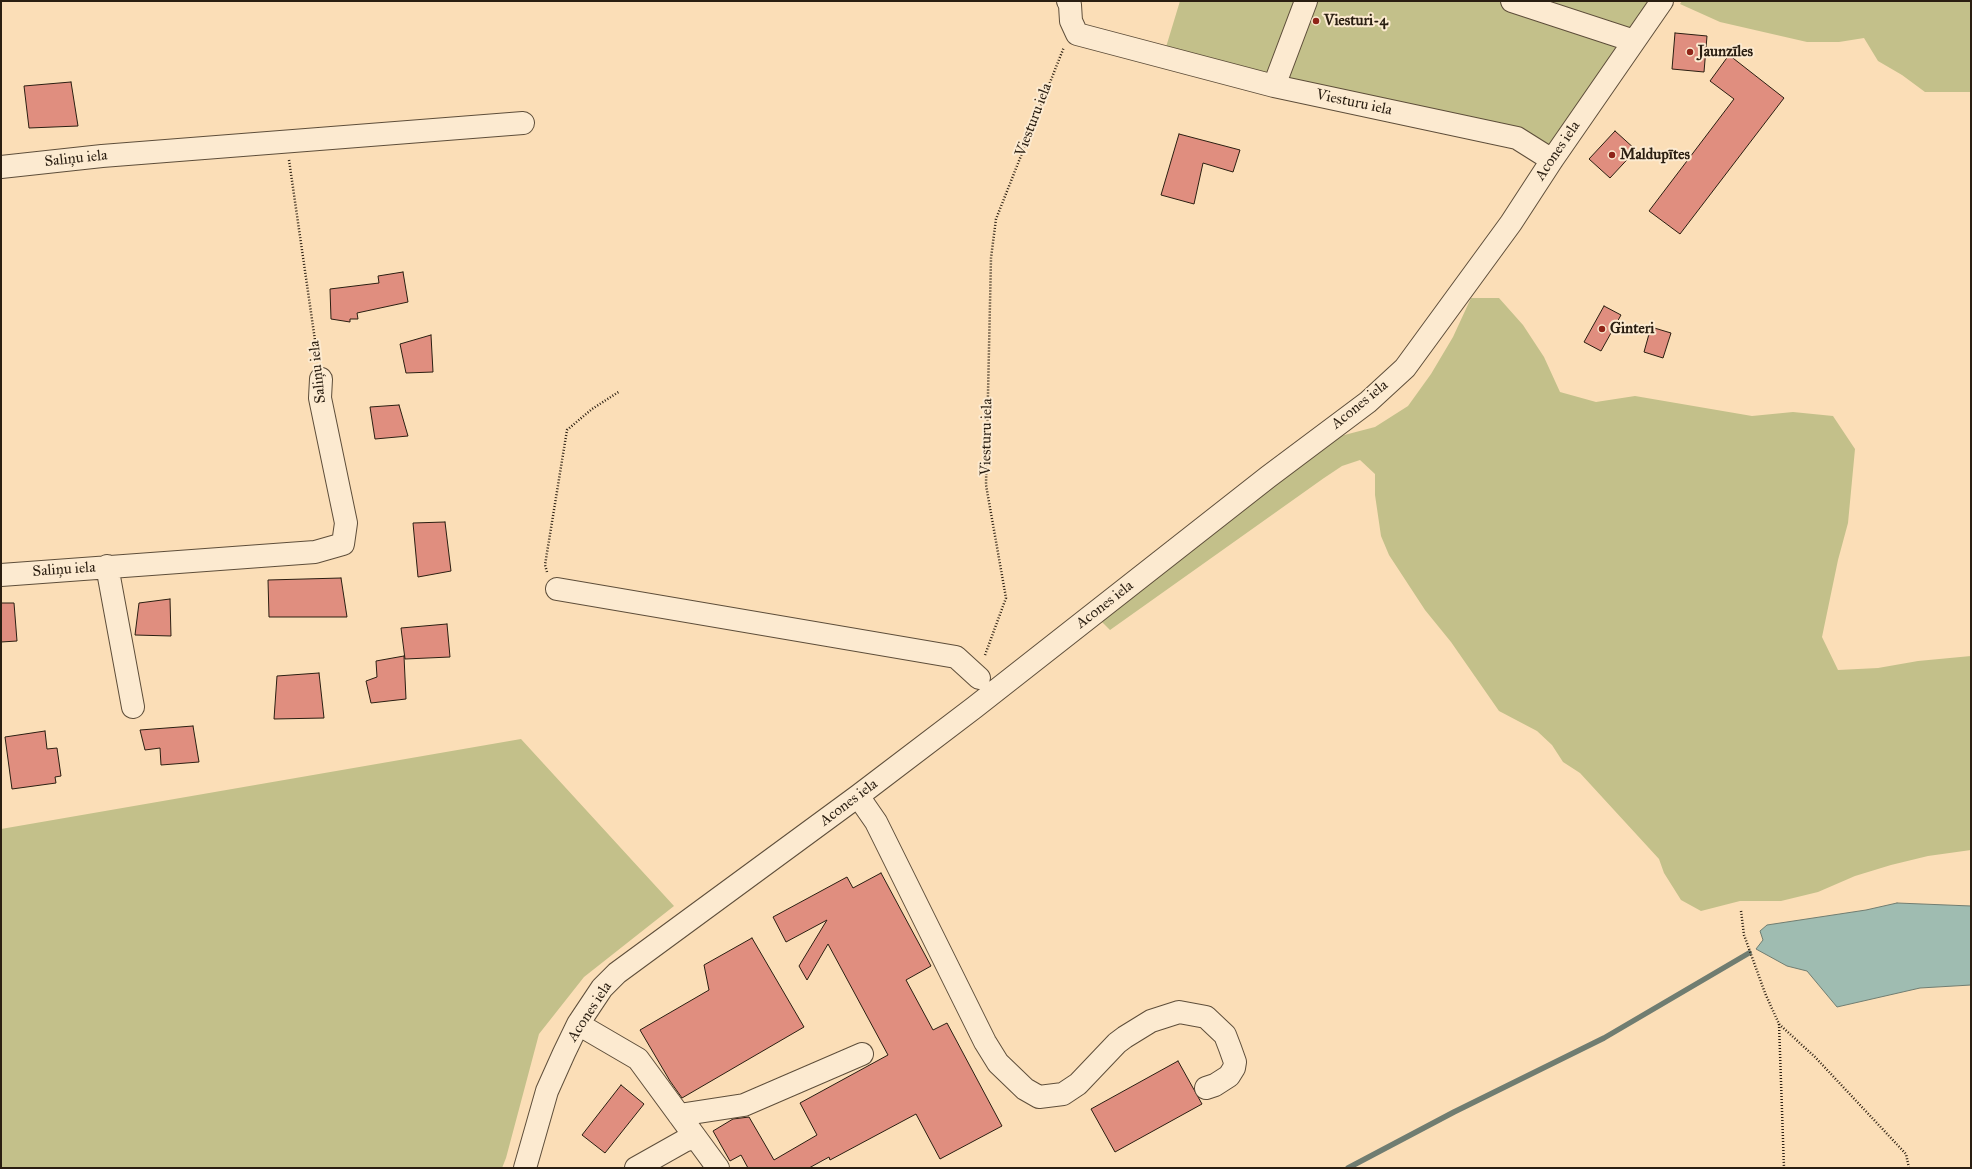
<!DOCTYPE html>
<meta charset="utf-8">
<style>
body{margin:0}
#map{position:relative;width:1972px;height:1169px;overflow:hidden;background:#fbdeb7;font-family:"IM FELL Great Primer",serif}
canvas{display:block}
.frame{position:absolute;inset:0;border:2px solid #2a1e11;pointer-events:none}
</style>
<div id="map">
<canvas width="1972" height="1169"></canvas>
<div class="frame"></div>
</div>
<script>
const context = document.querySelector('canvas').getContext('2d');
context.lineJoin = 'round';
function fill(path, color) {
  context.fillStyle = color;
  context.fill(path, 'evenodd');
}
function poly(rows) {
  const path = new Path2D();
  for (const r of rows) {
    path.moveTo(r[0], r[1]);
    for (let i = 2; i < r.length; i += 2) path.lineTo(r[i], r[i + 1]);
  }
  return path;
}
function strokePath(path, color, width, dash) {
  context.strokeStyle = color;
  context.lineWidth = width;
  context.lineCap = dash ? 'butt' : 'round';
  context.setLineDash(dash || []);
  context.stroke(path);
}
function label(font, color, halo, rows, align = 'center') {
  context.font = font + ' "IM FELL Great Primer",serif';
  context.lineWidth = 4;
  context.setLineDash([]);
  context.textBaseline = 'middle';
  context.strokeStyle = halo;
  context.fillStyle = color;
  for (const [text, x, y, turn = 0] of rows) {
    context.save();
    context.translate(x, y);
    context.rotate((+turn || 0) * Math.PI / 180);
    context.textAlign = isNaN(turn) ? turn : align;
    if (halo) context.strokeText(text, 0, 0);
    context.fillText(text, 0, 0);
    context.restore();
  }
}
const green = poly([
 [1180,1,1660,1,1552,160,1517,138,1163,57],
 [1682,1,1971,1,1971,92,1925,92,1902,75,1878,61,1864,38,1839,42,1807,42,1720,22,1680,4],
 [1471,298,1499,298,1523,325,1544,357,1560,392,1596,402,1635,396,1752,416,1793,412,1833,416,1855,449,1848,523,1838,560,1822,637,1838,670,1878,668,1918,661,1971,656,1971,850,1928,856,1891,865,1855,876,1818,892,1781,901,1740,901,1701,911,1681,900,1664,873,1659,859,1580,773,1563,762,1552,745,1537,731,1499,711,1451,642,1425,610,1389,555,1381,536,1375,495,1375,474,1360,460,1342,466,1324,478,1110,630,1093,613,1329,439,1375,427,1408,406,1431,374,1453,337],
 [521,739,674,906,584,977,539,1034,506,1158,502,1168,1,1168,1,829]
]);
const water = poly([
 [1897,903,1971,906,1971,985,1920,988,1837,1007,1807,971,1787,966,1756,949,1763,940,1760,931,1767,925,1866,910,1897,903]
]);
const stream = poly([
 [1348,1168,1454,1112,1604,1038,1749,953]
]);
const building = poly([
 [1675,33,1707,36,1704,72,1672,69,1675,33],
 [1729,55,1784,98,1680,234,1649,211,1734,99,1710,81,1729,55],
 [71,82,78,126,29,128,24,86,71,82],
 [1615,131,1636,150,1610,178,1589,159,1615,131],
 [1179,134,1240,150,1233,172,1203,163,1194,204,1161,195,1179,134],
 [403,272,408,302,357,313,358,319,350,319,350,322,331,319,330,289,379,283,378,276,403,272],
 [1604,306,1621,315,1601,351,1584,342,1604,306],
 [1651,327,1671,333,1663,358,1644,352,1651,327],
 [431,335,433,372,406,373,400,344,431,335],
 [399,405,408,436,375,439,370,407,399,405],
 [445,522,451,571,418,577,413,523,445,522],
 [341,578,347,617,269,617,268,580,341,578],
 [170,599,171,636,135,635,139,603,170,599],
 [1,603,14,603,17,641,1,642,1,603],
 [447,624,450,657,405,659,401,628,447,624],
 [404,656,406,699,371,703,366,681,377,677,376,661,404,656],
 [319,673,324,718,274,719,277,676,319,673],
 [193,726,199,762,161,765,160,748,145,750,140,730,193,726],
 [45,731,47,749,57,748,61,776,55,777,56,783,12,789,5,737,45,731],
 [881,873,931,966,906,980,933,1030,947,1023,1002,1126,940,1159,916,1114,830,1160,829,1157,809,1168,748,1168,741,1155,730,1161,713,1131,733,1119,749,1117,774,1160,817,1135,800,1103,888,1055,828,944,807,980,799,966,827,920,786,942,773,917,847,877,853,888,881,873],
 [752,938,804,1027,682,1098,670,1081,640,1030,709,990,704,965,752,938],
 [1178,1061,1202,1104,1115,1152,1091,1109,1178,1061],
 [621,1085,644,1104,605,1153,582,1135,621,1085]
]);
const path = poly([
 [289,160,318,361],
 [547,572,545,565,567,430,592,409,620,391],
 [985,655,1006,598,986,485,991,258,996,219,1064,47],
 [1741,911,1744,935,1765,993,1779,1024,1815,1057,1906,1154,1909,1168],
 [1779,1024,1784,1168]
]);
const minor = poly([
 [1068,1,1070,5,1071,21,1077,34,1274,86,1517,138,1552,160],
 [1512,1,1634,41],
 [1274,86,1306,1],
 [1,167,102,156,523,123],
 [107,566,133,707],
 [1,575,315,552,343,544,346,523,320,398,321,379],
 [557,589,956,657,979,678],
 [858,796,876,822,985,1042,998,1063,1025,1089,1039,1097,1063,1094,1078,1084,1117,1043,1125,1037,1151,1021,1179,1012,1206,1017,1225,1035,1230,1048,1235,1062,1234,1068,1229,1076,1215,1085,1206,1088],
 [578,1024,638,1059,718,1168],
 [679,1115,744,1105,862,1054],
 [525,1168,547,1091,564,1053,578,1024,602,988,617,973,858,796,975,707,1268,477,1368,402,1405,368,1511,223,1552,160,1662,1],
 [636,1168,684,1141,695,1137]
]);
const markers = [
 [1316,21,4,"#8f2418"],
 [1690,52,4,"#8f2418"],
 [1612,155,4,"#8f2418"],
 [1602,329,4,"#8f2418"]
];
const poiNames = [
 ["Viesturi-4",1324,21],
 ["Jaunzīles",1698,52],
 ["Maldupītes",1620,155],
 ["Ginteri",1610,329]
];
const streetNames = [
 ["Viesturu iela",1354,103,12],
 ["Viesturu iela",1034,120,-69],
 ["Acones iela",1558,151,-56],
 ["Saliņu iela",76,159,-6],
 ["Saliņu iela",318,372,-96],
 ["Acones iela",1360,405,-39],
 ["Viesturu iela",987,437,-89],
 ["Saliņu iela",64,570,-4],
 ["Acones iela",1105,605,-38],
 ["Acones iela",849,803,-37],
 ["Acones iela",590,1012,-57]
];
fill(green, '#c3c08a');
fill(water, '#9fbcb1');
strokePath(water, '#707d71', 1);
strokePath(stream, '#707d71', 5.5);
fill(building, '#e08e7f');
strokePath(building, '#2a1e11', 1);
strokePath(minor, '#5e4e3a', 24);
strokePath(path, '#2a1e11', 2.5, [1, 2]);
strokePath(minor, '#fcead0', 22);
for (const [x, y, r, color] of markers) {
  const dot = new Path2D();
  dot.arc(x, y, r, 0, 2 * Math.PI);
  context.fillStyle = color;
  context.fill(dot);
  strokePath(dot, '#fcead0', 1.5);
}
label('bold 15px', '#2a1e11', '#fcead0', poiNames, 'left');
label('15px', '#2a1e11', '#fcead0', streetNames);
</script>
